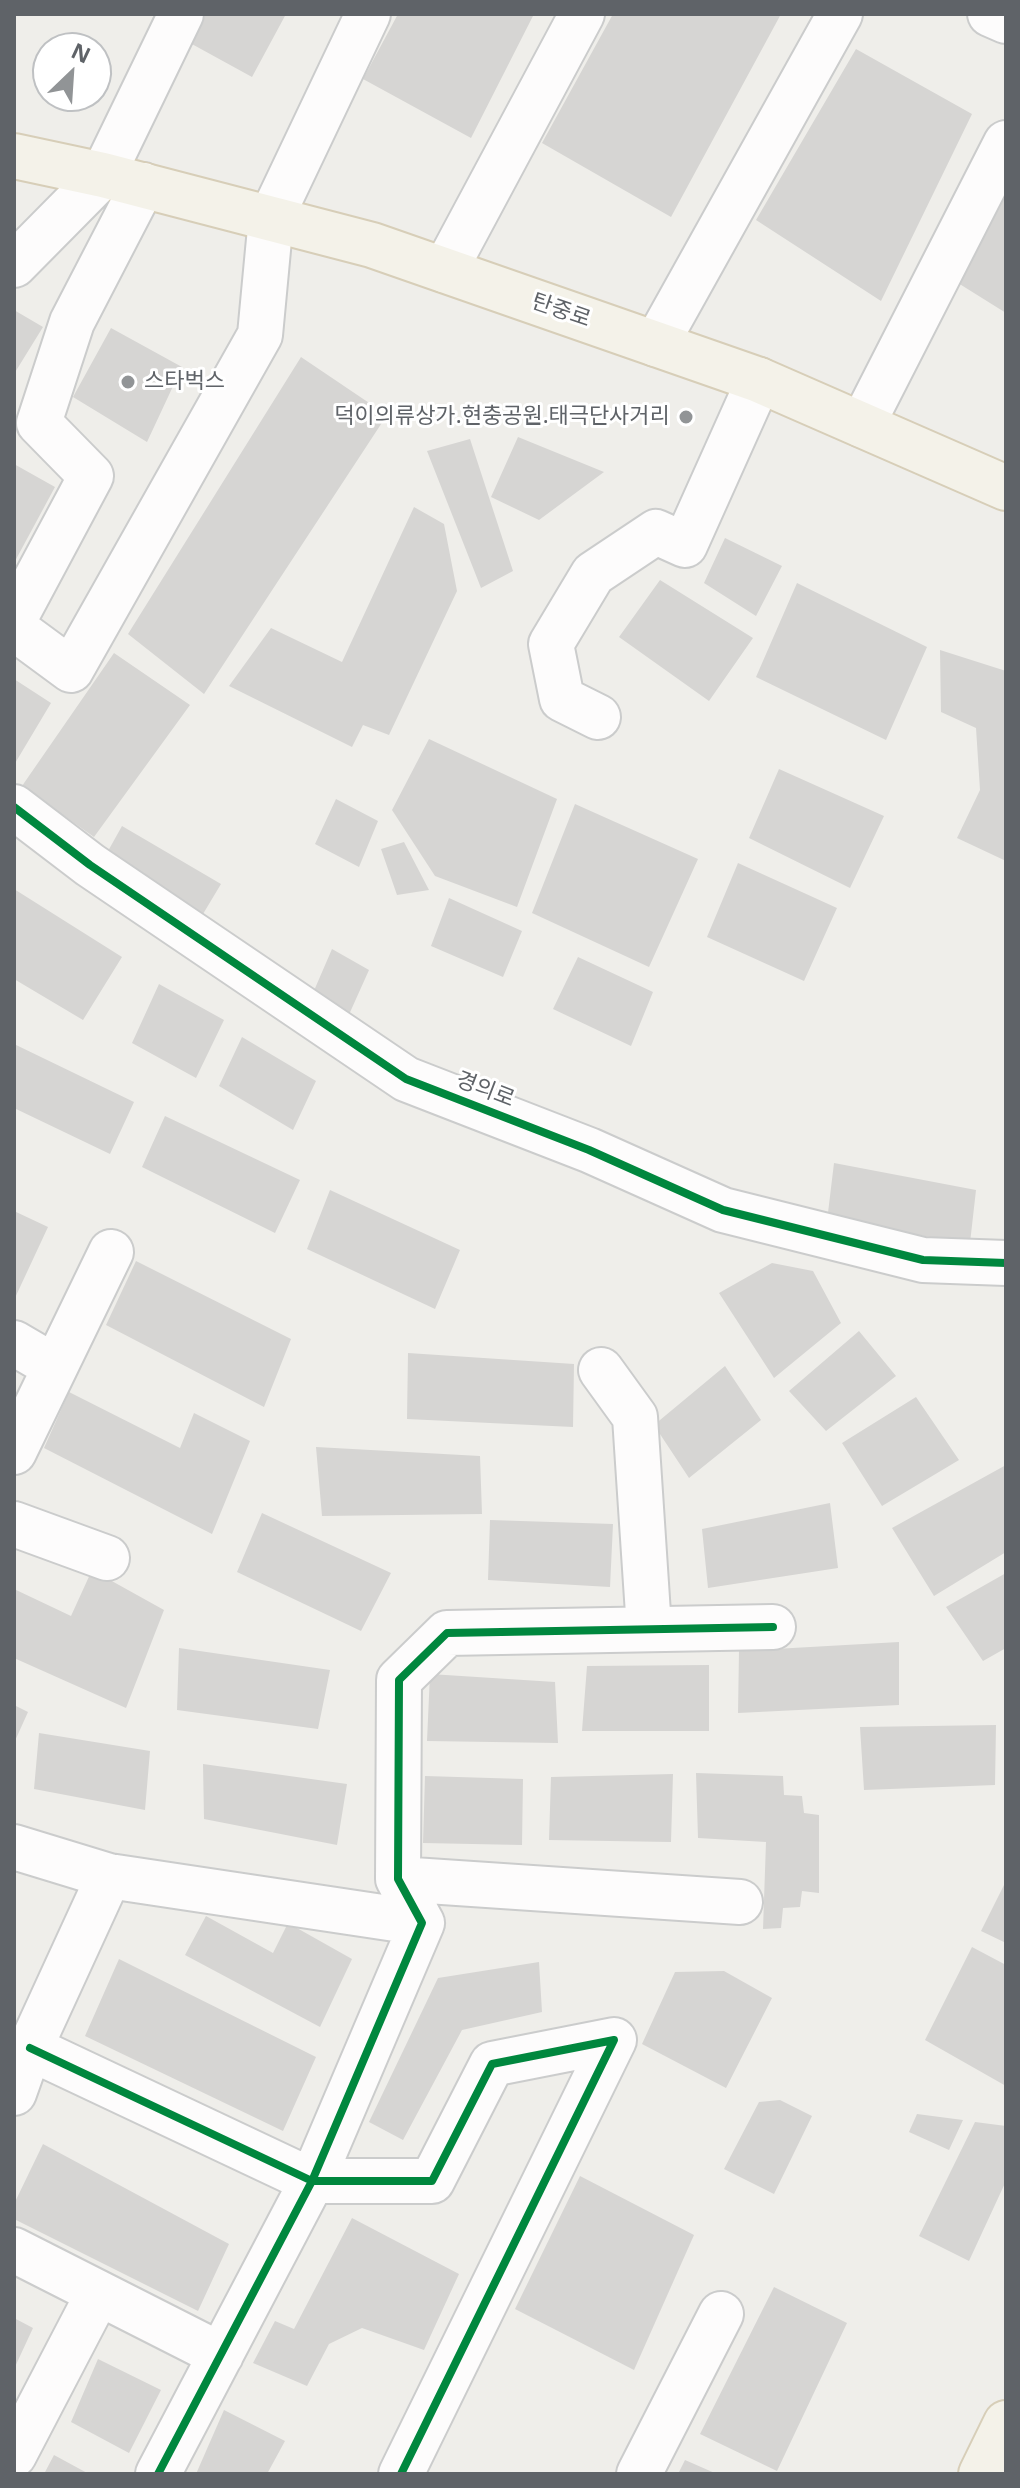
<!DOCTYPE html>
<meta charset="utf-8">
<style>
body{margin:0}
#map{position:relative;width:1020px;height:2488px;overflow:hidden;background:#efeeea;font-family:"Noto Sans",sans-serif}
canvas{display:block}
.frame{position:absolute;inset:0;border:16px solid #5f6368;pointer-events:none}
.north{position:absolute;left:32px;top:32px;width:80px;height:80px;box-sizing:border-box;background:#fff;border:2px solid #bfc1c3;border-radius:50%;rotate:25deg;font-size:22px;font-weight:700;line-height:32px;text-align:center;color:#5f6368}
.north::after{content:'';display:block;margin:auto;width:28px;height:36px;background:#919496;clip-path:polygon(50% 0,100% 100%,50% 72%,0 100%)}
</style>
<div id="map">
<canvas width="1020" height="2488"></canvas>
<div class="frame"></div>
<div class="north">N</div>
</div>
<script>
const context = document.querySelector('canvas').getContext('2d');
context.lineJoin = 'round';
function fill(path, color) {
  context.fillStyle = color;
  context.fill(path, 'evenodd');
}
function poly(rows) {
  const path = new Path2D();
  for (const r of rows) {
    path.moveTo(r[0], r[1]);
    for (let i = 2; i < r.length; i += 2) path.lineTo(r[i], r[i + 1]);
  }
  return path;
}
function strokePath(path, color, width, dash) {
  context.strokeStyle = color;
  context.lineWidth = width;
  context.lineCap = dash ? 'butt' : 'round';
  context.setLineDash(dash || []);
  context.stroke(path);
}
function label(font, color, halo, rows, align = 'center') {
  context.font = font + ' "Noto Sans","Noto Sans KR",sans-serif';
  context.lineWidth = 6;
  context.setLineDash([]);
  context.textBaseline = 'middle';
  context.strokeStyle = halo;
  context.fillStyle = color;
  for (const [text, x, y, turn = 0] of rows) {
    context.save();
    context.translate(x, y);
    context.rotate((+turn || 0) * Math.PI / 180);
    context.textAlign = isNaN(turn) ? turn : align;
    if (halo) context.strokeText(text, 0, 0);
    context.fillText(text, 0, 0);
    context.restore();
  }
}
const building = poly([
 [206,14,286,14,252,77,190,43],
 [398,14,534,14,471,138,363,79],
 [613,14,781,14,671,217,542,143],
 [856,49,972,114,881,301,756,220],
 [1006,193,1006,313,958,283],
 [14,310,43,327,14,374],
 [111,328,182,367,147,442,73,397],
 [301,357,387,415,204,694,128,634],
 [518,437,604,472,539,520,491,497],
 [470,439,513,571,481,588,427,451],
 [14,464,55,487,14,563],
 [414,507,444,524,457,591,389,735,363,725,352,747,229,686,271,628,342,662],
 [725,538,782,566,756,616,704,583],
 [660,580,753,638,709,701,619,637],
 [797,583,927,647,886,740,756,677],
 [940,650,1006,671,1006,861,957,838,980,790,976,728,941,712],
 [114,653,190,705,94,837,22,786],
 [14,679,51,703,14,765],
 [429,739,557,799,517,907,435,876,392,810],
 [779,769,884,816,850,888,749,838],
 [336,799,378,821,359,867,315,844],
 [575,804,698,859,649,967,532,913],
 [122,826,221,884,197,924,103,860],
 [404,842,429,890,397,895,381,849],
 [738,863,837,908,804,981,707,937],
 [14,889,122,957,83,1020,14,979],
 [449,898,522,931,503,977,431,946],
 [332,949,369,970,347,1019,313,993],
 [578,957,653,992,631,1046,553,1009],
 [159,984,224,1020,196,1078,132,1043],
 [242,1037,316,1081,293,1130,219,1086],
 [14,1044,134,1102,110,1154,14,1108],
 [165,1116,300,1180,275,1233,142,1167],
 [834,1163,976,1190,970,1243,827,1221],
 [330,1190,460,1250,435,1309,307,1249],
 [14,1211,48,1227,14,1300],
 [136,1261,291,1339,264,1407,106,1325],
 [772,1263,813,1271,841,1323,774,1378,719,1293],
 [859,1331,896,1376,826,1431,789,1391],
 [408,1353,574,1364,573,1427,407,1419],
 [725,1366,761,1420,689,1478,654,1425],
 [69,1392,180,1448,194,1413,250,1441,212,1534,44,1448],
 [916,1397,959,1460,882,1506,842,1443],
 [316,1447,480,1456,482,1514,322,1516],
 [1006,1465,1006,1552,934,1596,892,1528],
 [830,1503,838,1568,708,1588,702,1529],
 [262,1513,391,1573,361,1631,237,1572],
 [490,1520,613,1524,610,1587,488,1580],
 [92,1570,164,1610,126,1708,14,1658,14,1589,71,1616],
 [1006,1573,1006,1648,983,1661,946,1607],
 [899,1642,899,1705,738,1713,739,1651],
 [179,1648,330,1670,318,1729,177,1710],
 [709,1665,709,1731,582,1731,587,1666],
 [430,1674,555,1682,558,1743,427,1741],
 [14,1705,28,1712,14,1743],
 [996,1725,995,1785,864,1790,860,1727],
 [39,1733,150,1751,145,1810,34,1789],
 [203,1764,347,1784,337,1845,204,1819],
 [696,1773,783,1776,784,1795,802,1796,804,1813,819,1815,819,1893,802,1891,800,1907,783,1908,781,1928,763,1929,766,1842,698,1838],
 [673,1774,671,1842,549,1840,551,1777],
 [425,1776,523,1779,522,1845,423,1843],
 [1006,1881,1006,1943,981,1931],
 [206,1916,273,1953,288,1923,352,1959,320,2027,185,1955],
 [972,1947,1006,1965,1006,2086,925,2040],
 [119,1959,316,2057,283,2131,85,2036],
 [539,1962,542,2012,462,2030,403,2140,369,2122,438,1978],
 [724,1971,772,1998,726,2088,642,2044,675,1972],
 [780,2100,812,2116,774,2194,724,2169,759,2102],
 [917,2114,963,2120,949,2150,909,2132],
 [975,2122,1006,2126,1006,2181,969,2261,919,2236],
 [43,2144,229,2244,198,2311,14,2219,14,2204],
 [580,2176,694,2235,634,2370,515,2309],
 [352,2218,459,2274,424,2350,362,2328,329,2344,307,2386,253,2363,275,2321,294,2329],
 [774,2287,847,2323,777,2471,700,2434],
 [14,2318,33,2328,14,2369],
 [98,2359,161,2390,129,2453,71,2422],
 [224,2410,285,2441,267,2474,196,2474],
 [54,2455,89,2474,44,2474],
 [685,2460,717,2474,678,2474]
]);
const minor = poly([
 [990,14,1006,21],
 [14,265,103,175,181,14],
 [445,270,582,14],
 [656,344,840,14],
 [862,425,1006,143],
 [14,620,91,476,39,423,72,322,143,185],
 [14,628,71,670,260,335,271,218,368,14],
 [598,717,562,699,551,644,593,574,656,532,685,545,759,380],
 [14,807,90,865,406,1079,589,1150,723,1210,923,1260,1006,1263],
 [14,1343,55,1367],
 [601,1370,635,1417,649,1629],
 [14,1452,111,1252],
 [14,1524,107,1558],
 [14,1847,109,1876,422,1923],
 [398,1879,740,1902],
 [30,2048,312,2181,432,2181,492,2064,614,2040,401,2474],
 [14,2093,30,2048,109,1876],
 [14,2250,221,2355],
 [14,2455,98,2294],
 [158,2474,312,2181,422,1923,398,1879,399,1680,447,1633,773,1627],
 [639,2474,721,2314]
]);
const major = poly([
 [14,156,103,175,372,245,759,380,1006,488],
 [981,2474,1006,2423]
]);
const cycleway = poly([
 [14,807,90,865,406,1079,589,1150,723,1210,923,1260,1006,1263],
 [30,2048,312,2181,432,2181,492,2064,614,2040,401,2474],
 [158,2474,312,2181,422,1923,398,1879,399,1680,447,1633,773,1627]
]);
const markers = [
 [128,382,8,"#919496"],
 [686,417,8,"#919496"]
];
const streetNames = [
 ["탄중로",561,311,19],
 ["경의로",485,1090,21]
];
const poiNames = [
 ["스타벅스",144,382],
 ["덕이의류상가.현충공원.태극단사거리",670,417,"right"]
];
fill(building, '#d6d5d3');
strokePath(minor, '#cbcccc', 48);
strokePath(major, '#d7ceb8', 48);
strokePath(minor, '#fdfcfc', 44);
strokePath(major, '#f4f2e9', 44);
strokePath(cycleway, '#00873e', 8);
for (const [x, y, r, color] of markers) {
  const dot = new Path2D();
  dot.arc(x, y, r, 0, 2 * Math.PI);
  context.fillStyle = color;
  context.fill(dot);
  strokePath(dot, '#fff', 3);
}
label('22px', '#5f6368', '#fff', streetNames);
label('22px', '#5f6368', '#fff', poiNames, 'left');
</script>
